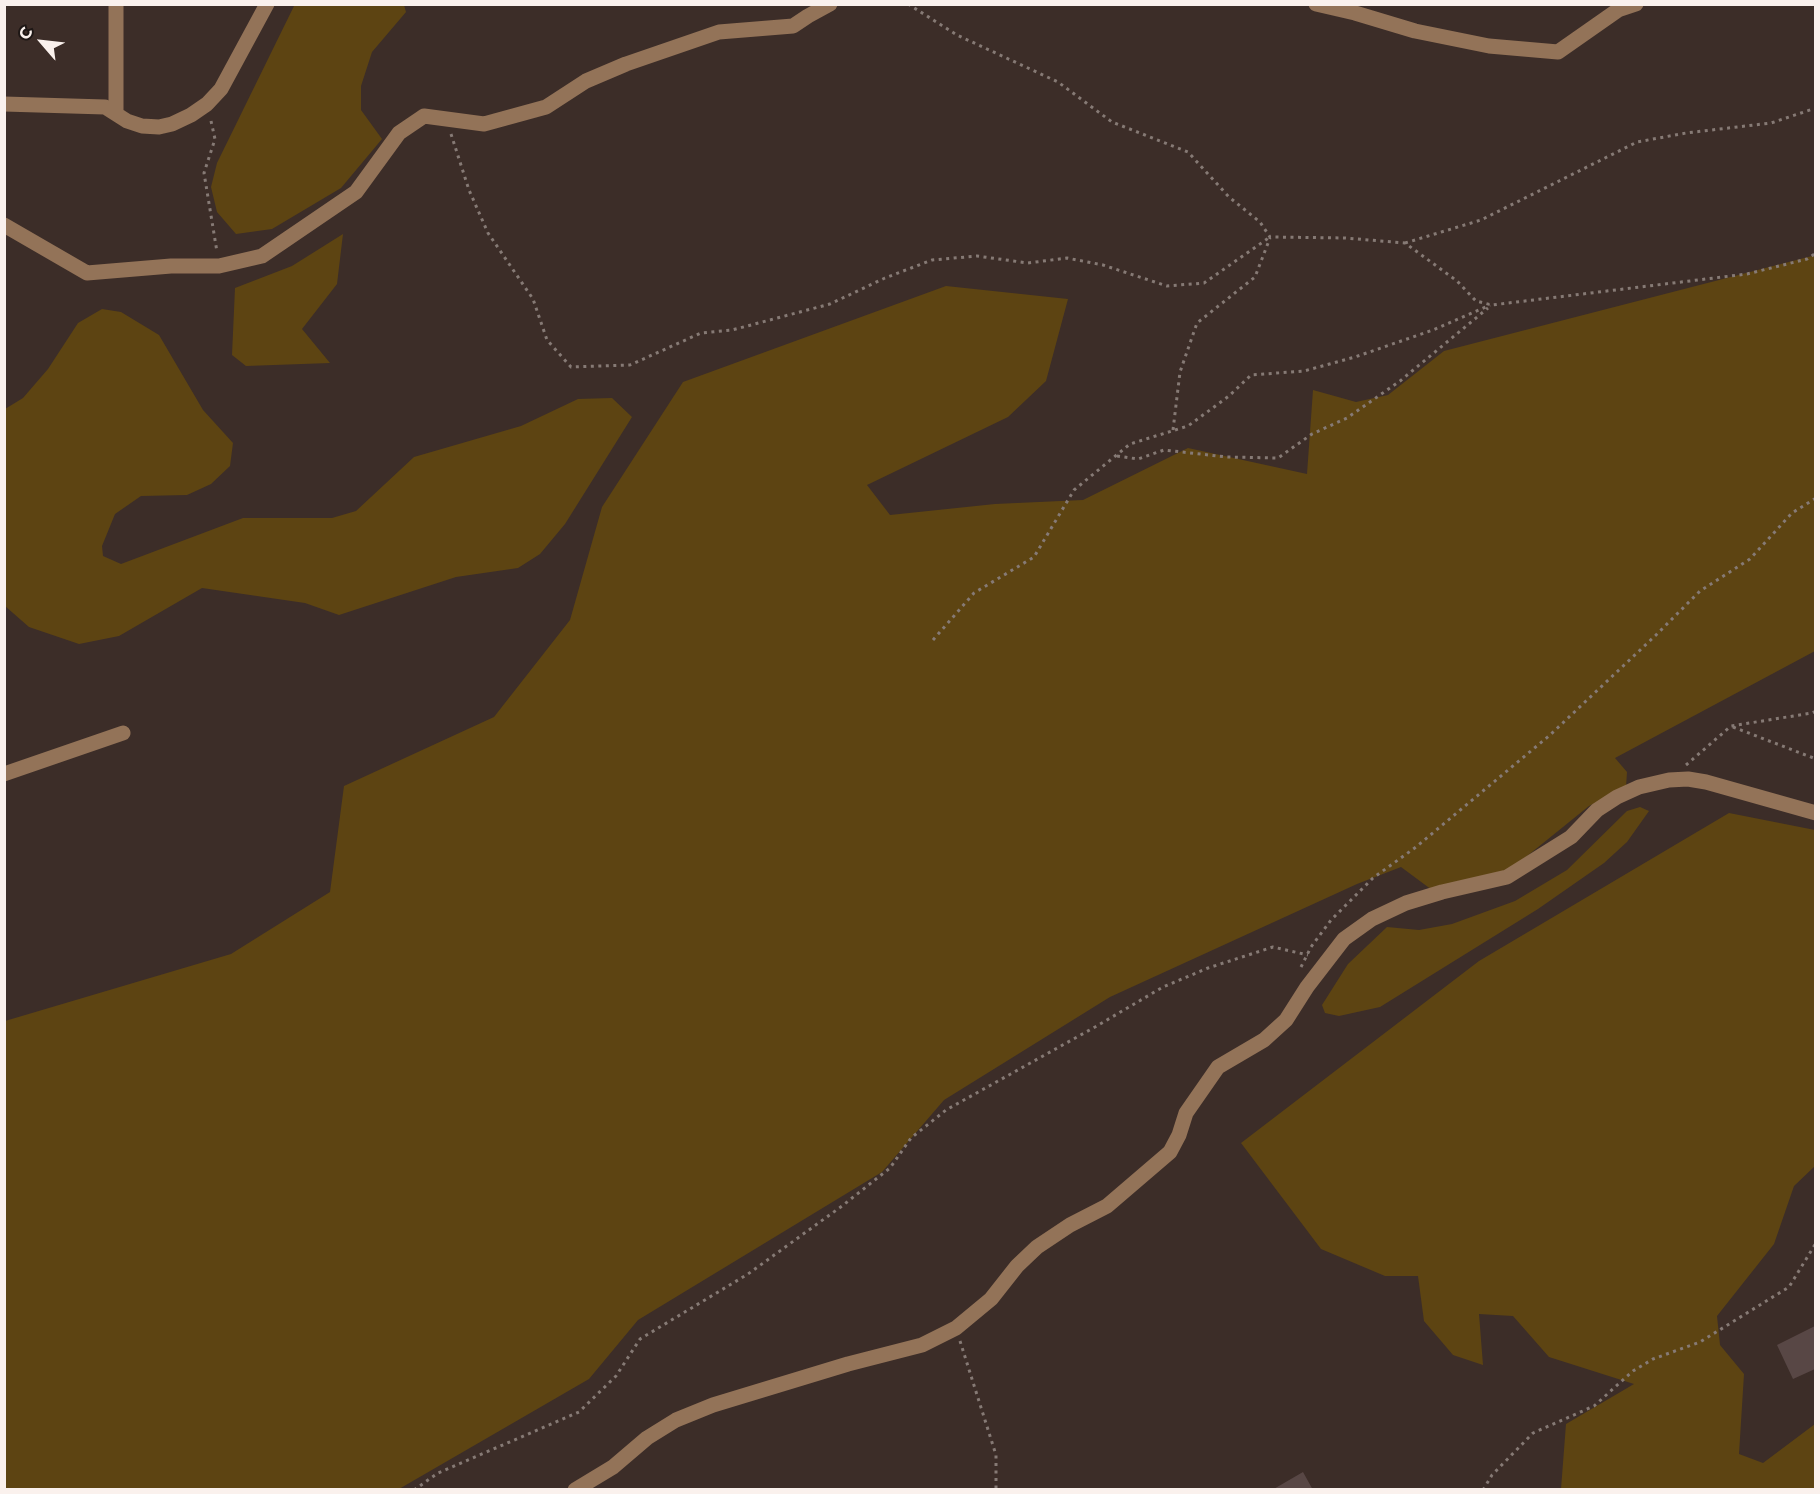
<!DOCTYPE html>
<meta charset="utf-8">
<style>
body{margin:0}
#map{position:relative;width:1820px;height:1494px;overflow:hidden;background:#3c2d28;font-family:Montserrat,sans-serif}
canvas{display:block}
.frame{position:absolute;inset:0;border:6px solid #faf1ed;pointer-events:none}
.north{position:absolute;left:12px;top:12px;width:60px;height:60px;-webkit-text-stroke:4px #1e1715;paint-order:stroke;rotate:298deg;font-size:16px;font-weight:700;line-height:24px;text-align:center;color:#faf1ed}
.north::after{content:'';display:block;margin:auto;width:21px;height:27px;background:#faf1ed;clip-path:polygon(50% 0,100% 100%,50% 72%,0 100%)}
</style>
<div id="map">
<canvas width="1820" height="1494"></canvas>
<div class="frame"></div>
<div class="north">С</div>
</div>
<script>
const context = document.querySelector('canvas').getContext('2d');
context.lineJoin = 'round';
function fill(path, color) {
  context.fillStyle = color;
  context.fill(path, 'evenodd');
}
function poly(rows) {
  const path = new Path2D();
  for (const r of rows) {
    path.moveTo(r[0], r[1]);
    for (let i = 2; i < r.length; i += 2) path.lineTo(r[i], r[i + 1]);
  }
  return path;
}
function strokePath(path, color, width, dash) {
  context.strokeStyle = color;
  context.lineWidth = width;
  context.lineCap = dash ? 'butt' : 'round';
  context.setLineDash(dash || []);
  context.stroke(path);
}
const green = poly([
 [295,4,404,5,406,12,372,52,361,86,361,110,382,139,341,188,272,229,236,234,217,212,211,187,217,163],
 [343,234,337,284,302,329,330,363,246,366,232,355,235,288,292,266],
 [1812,256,1815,256,1815,651,1615,758,1627,772,1626,787,1589,806,1511,869,1432,890,1401,867,1357,884,1110,997,944,1100,882,1172,638,1320,589,1379,399,1489,5,1490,5,1021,231,954,330,892,344,786,494,717,570,620,602,507,683,382,946,286,1068,299,1046,381,1008,417,867,485,890,515,995,504,1083,500,1188,448,1307,474,1313,390,1356,402,1388,395,1444,351],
 [102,309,121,312,159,335,203,410,233,443,230,466,211,484,187,495,141,496,115,514,102,546,103,556,121,564,243,518,332,518,356,511,414,457,521,426,578,399,612,398,632,417,565,524,540,554,518,568,456,577,339,615,305,603,202,588,119,636,79,644,29,627,5,606,5,409,23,398,48,369,78,323],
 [1640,807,1649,811,1627,842,1604,863,1538,909,1380,1007,1339,1016,1325,1013,1322,1005,1348,964,1387,927,1419,930,1452,924,1515,901,1567,870,1627,811],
 [1729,813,1815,830,1815,1166,1794,1186,1774,1244,1717,1316,1720,1345,1744,1374,1739,1454,1763,1463,1815,1424,1815,1489,1561,1489,1566,1424,1634,1384,1549,1357,1513,1316,1479,1314,1483,1365,1453,1355,1424,1321,1418,1276,1385,1276,1321,1249,1241,1143,1479,961]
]);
const building = poly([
 [1815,1326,1815,1369,1793,1379,1777,1345],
 [1303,1472,1313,1490,1272,1490]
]);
const path = poly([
 [908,4,957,35,1058,82,1112,122,1188,152,1229,197,1260,222,1270,237,1345,238,1405,243,1457,281,1476,301,1492,305,1747,274,1807,259,1816,253],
 [211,121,215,139,204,173,217,252],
 [451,134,469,190,488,233,533,299,547,340,571,367,630,365,701,333,732,330,830,304,885,278,932,260,977,256,1028,263,1067,258,1103,265,1167,286,1204,283,1270,237],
 [1405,243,1481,220,1637,142,1686,133,1771,123,1816,108],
 [1173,430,1180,372,1197,323,1255,277,1270,238],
 [1117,456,1138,459,1164,450,1227,457,1278,458,1312,434,1347,418,1400,381,1488,308],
 [933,640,974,593,1034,557,1074,490,1130,444,1188,426,1229,396,1251,375,1304,371,1355,357,1433,330,1490,305],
 [1733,727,1816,759],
 [1686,765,1731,726,1812,713,1816,711],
 [1301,967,1311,947,1331,920,1373,878,1416,847,1550,735,1656,635,1700,591,1750,559,1792,513,1816,498],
 [960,1341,996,1455,996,1490],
 [414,1490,438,1473,579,1412,616,1376,640,1339,748,1274,842,1206,890,1168,911,1138,946,1110,1095,1027,1163,987,1208,968,1273,947,1308,955],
 [1483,1490,1492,1475,1533,1433,1594,1406,1633,1371,1653,1359,1700,1342,1789,1287,1816,1243]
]);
const minor = poly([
 [1316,4,1355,13,1415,31,1489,46,1558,52,1618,10,1636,4],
 [4,104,105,107,127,121,142,126,159,127,172,124,191,115,207,104,221,89,267,4],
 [116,113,116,4],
 [4,225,87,273,171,266,219,266,262,256,356,192,399,133,424,116,484,124,546,107,586,81,626,64,719,32,793,26,808,16,830,4],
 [4,774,123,733],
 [575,1490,613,1467,647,1438,676,1420,713,1405,848,1364,922,1345,956,1328,991,1299,1017,1266,1037,1247,1070,1225,1107,1206,1170,1152,1179,1135,1186,1113,1218,1067,1264,1040,1286,1020,1307,987,1344,939,1372,919,1406,903,1442,892,1507,877,1571,837,1597,810,1617,797,1639,787,1669,780,1688,779,1706,782,1816,813]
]);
fill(green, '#5d4412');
fill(building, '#584745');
strokePath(path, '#867a75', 3, [3, 4.5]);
strokePath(minor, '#937358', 15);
</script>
